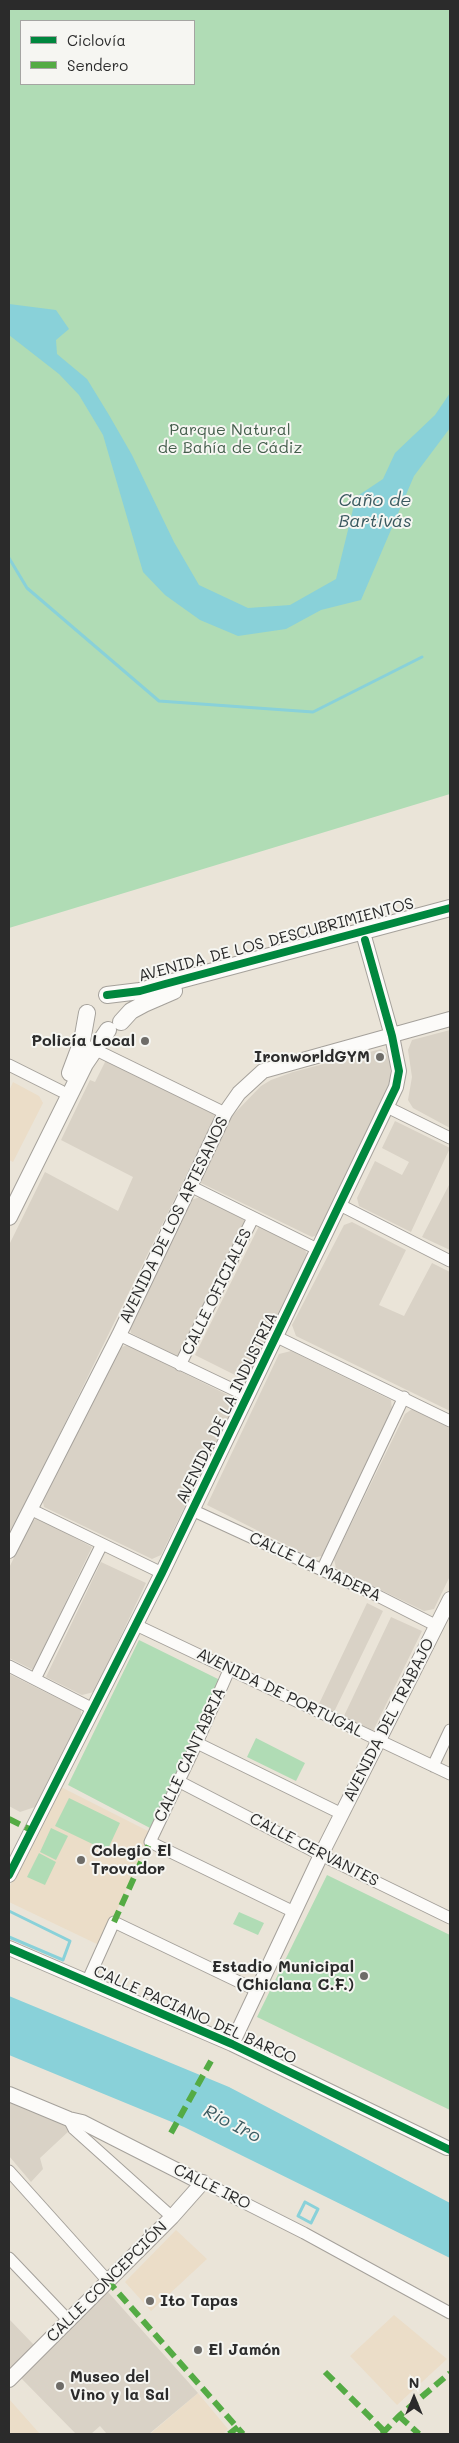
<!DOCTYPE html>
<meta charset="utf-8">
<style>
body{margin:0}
#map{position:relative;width:459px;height:2443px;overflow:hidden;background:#eae4d8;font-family:Mali,sans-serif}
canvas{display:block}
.frame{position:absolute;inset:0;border:10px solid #2b2b2b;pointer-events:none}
.legend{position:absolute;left:20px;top:20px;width:175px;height:65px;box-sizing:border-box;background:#f6f6f2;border:1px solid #a5a5a2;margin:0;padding:6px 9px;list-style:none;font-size:15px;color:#2b2b2b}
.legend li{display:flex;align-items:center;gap:10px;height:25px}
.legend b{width:25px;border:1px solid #a5a5a2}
.north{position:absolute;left:389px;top:2373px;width:50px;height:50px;-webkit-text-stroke:4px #f6f6f2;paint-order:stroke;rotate:0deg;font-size:14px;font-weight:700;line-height:20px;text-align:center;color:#2b2b2b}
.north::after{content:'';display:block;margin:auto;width:18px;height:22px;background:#2b2b2b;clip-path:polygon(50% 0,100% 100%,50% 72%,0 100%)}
</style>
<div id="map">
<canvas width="459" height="2443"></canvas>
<div class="frame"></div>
<ul class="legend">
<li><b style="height:6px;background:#00873e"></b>Ciclovía</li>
<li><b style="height:6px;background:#54ab44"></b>Sendero</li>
</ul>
<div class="north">N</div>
</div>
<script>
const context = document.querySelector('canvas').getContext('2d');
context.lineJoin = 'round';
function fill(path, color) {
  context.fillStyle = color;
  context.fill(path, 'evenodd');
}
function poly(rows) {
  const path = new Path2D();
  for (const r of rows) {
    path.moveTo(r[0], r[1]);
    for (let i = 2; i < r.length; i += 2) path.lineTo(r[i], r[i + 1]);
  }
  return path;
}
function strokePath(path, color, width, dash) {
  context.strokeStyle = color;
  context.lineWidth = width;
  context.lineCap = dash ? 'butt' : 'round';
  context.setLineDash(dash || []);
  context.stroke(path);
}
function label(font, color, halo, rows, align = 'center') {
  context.font = font + ' Mali,sans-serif';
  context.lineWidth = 4;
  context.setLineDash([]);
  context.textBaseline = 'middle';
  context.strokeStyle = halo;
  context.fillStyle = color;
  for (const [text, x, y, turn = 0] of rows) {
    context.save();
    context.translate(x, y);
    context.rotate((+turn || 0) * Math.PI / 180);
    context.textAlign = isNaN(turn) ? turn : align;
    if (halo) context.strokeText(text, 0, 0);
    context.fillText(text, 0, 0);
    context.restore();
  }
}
const built = poly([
 [13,1082,39,1096,43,1103,13,1162,9,1160,9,1091],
 [59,1786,152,1833,101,1946,9,1902,9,1888],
 [176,2230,207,2259,151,2311,125,2282],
 [394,2315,447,2359,397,2405,350,2356],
 [198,2393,228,2429,223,2434,150,2434],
 [9,2399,40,2434,9,2434]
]);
const industrial = poly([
 [450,1030,450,1128,413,1108,408,1100,412,1077,408,1050,412,1040],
 [381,1049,389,1056,392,1086,320,1234,312,1237,199,1182,230,1118,261,1086,271,1080,293,1072],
 [106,1060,216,1114,9,1538,9,1245,45,1172,118,1211,133,1177,61,1140,90,1080,95,1082],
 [395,1121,450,1148,411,1232,359,1206,357,1198,375,1161,402,1175,409,1162,382,1148],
 [450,1183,450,1250,422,1237],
 [200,1197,245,1220,177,1357,131,1333,129,1325,191,1200],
 [352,1222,406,1250,379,1305,404,1316,432,1263,450,1272,450,1411,296,1336,292,1325,344,1225],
 [259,1226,304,1248,308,1256,247,1381,195,1355],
 [127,1345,232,1397,235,1404,161,1555,152,1559,44,1507,43,1502,119,1348],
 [291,1351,391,1400,392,1410,322,1556,312,1558,207,1505,279,1354],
 [412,1409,450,1428,450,1576,434,1609,424,1611,336,1568,334,1559,405,1414],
 [37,1518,92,1547,33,1670,9,1658,9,1568,31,1522],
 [101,1562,146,1583,94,1692,82,1695,46,1677],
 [367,1603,383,1611,333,1714,318,1706],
 [391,1617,422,1631,372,1733,343,1718],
 [9,1674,81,1710,81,1720,35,1807,20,1812,9,1806],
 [9,2094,61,2119,70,2130,40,2158,43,2169,31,2182,9,2156],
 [108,2292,198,2393,149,2434,107,2434,100,2426,91,2434,76,2434,20,2377],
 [9,2319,34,2345,9,2369]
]);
const green = poly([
 [9,9,450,9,450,794,9,928],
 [21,21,194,21,194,84,21,84],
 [139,1640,220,1680,150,1828,68,1785],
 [256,1738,305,1763,296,1781,247,1757],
 [69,1798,120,1823,107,1851,55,1826],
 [51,1828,68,1836,56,1860,40,1852],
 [39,1853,56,1862,45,1885,27,1877],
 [327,1875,450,1935,450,2110,257,2017],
 [239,1912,264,1923,258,1935,233,1924]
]);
const water = poly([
 [9,304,56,310,69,329,56,340,57,354,87,379,109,415,132,455,174,542,199,585,248,608,290,605,336,579,356,497,383,479,395,453,435,415,450,393,450,428,414,476,361,600,321,610,286,629,238,636,200,620,165,595,143,572,103,435,79,395,59,374,9,335],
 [9,1996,229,2087,450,2203,450,2258,184,2127,9,2055]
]);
const stream = poly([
 [9,558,27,588,159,701,313,712,422,657],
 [9,1911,70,1941,63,1960,9,1937],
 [305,2202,318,2209,311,2223,298,2216,305,2202]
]);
const minor = poly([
 [94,1049,225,1113],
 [9,1065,61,1091],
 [387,1107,450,1138],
 [190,1186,319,1250],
 [340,1205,450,1261],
 [119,1335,247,1396],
 [277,1337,450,1421],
 [180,1365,253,1218],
 [30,1509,162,1573],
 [192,1510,370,1592,437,1626],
 [322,1570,404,1397],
 [136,1625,450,1774],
 [9,1666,93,1709],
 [230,1668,197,1743,150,1842,294,1912],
 [35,1679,102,1544],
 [197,1743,342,1814],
 [433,1766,450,1730],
 [178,1781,321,1855,450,1918],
 [87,1982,114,1922,258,1991],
 [69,2119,74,2129,172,2217],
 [9,2171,107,2280],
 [203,2182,304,2233,450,2313],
 [9,2258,69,2321]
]);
const tertiary = poly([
 [9,1551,119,1335,225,1113,239,1093,263,1071,450,1019],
 [9,1875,162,1573,396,1087,399,1071,392,1036,365,940],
 [9,1948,232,2044,447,2148],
 [232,2044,321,1855,450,1599],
 [9,2094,69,2119,82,2122,198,2181,203,2182],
 [9,2380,172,2217,203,2182]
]);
const secondary = poly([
 [107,995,140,991,165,984,450,908],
 [121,1022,131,1011,144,1004,174,991],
 [70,1073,82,1041,87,1013],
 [9,1217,85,1064,108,1030]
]);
const quiet = poly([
 [9,1819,31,1830],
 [114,1922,150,1842],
 [171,2133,211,2061],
 [107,2280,243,2434],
 [325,2372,385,2432],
 [399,2416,419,2434],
 [229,2434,238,2427],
 [382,2434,399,2416,450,2373]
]);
const cycleway = poly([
 [107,995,140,991,165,984,450,908],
 [9,1875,162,1573,396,1087,399,1071,392,1036,365,940],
 [9,1948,232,2044,450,2150]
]);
const markers = [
 [145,1041,5,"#6e6c68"],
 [380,1057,5,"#6e6c68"],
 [81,1860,5,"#6e6c68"],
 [364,1976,5,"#6e6c68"],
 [150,2301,5,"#6e6c68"],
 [198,2350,5,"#6e6c68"],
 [60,2386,5,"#6e6c68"]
];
const parkNames = [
 ["Parque Natural",230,430],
 ["de Bahía de Cádiz",230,448]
];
const streetNames = [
 ["AVENIDA DE LOS DESCUBRIMIENTOS",276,940,-15],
 ["AVENIDA DE LOS ARTESANOS",174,1220,-64],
 ["CALLE OFICIALES",217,1292,-64],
 ["AVENIDA DE LA INDUSTRIA",227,1408,-64],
 ["CALLE LA MADERA",315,1567,25],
 ["AVENIDA DE PORTUGAL",280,1693,26],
 ["AVENIDA DEL TRABAJO",389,1720,-63],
 ["CALLE CANTABRIA",190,1755,-65],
 ["CALLE CERVANTES",314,1850,27],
 ["CALLE PACIANO DEL BARCO",195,2015,24],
 ["CALLE IRO",212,2187,26],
 ["CALLE CONCEPCIÓN",107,2282,-45]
];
const poiNames = [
 ["Policía Local",135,1041,"right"],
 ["IronworldGYM",370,1057,"right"],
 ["Colegio El",91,1851],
 ["Trovador",91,1869],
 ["Estadio Municipal",354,1967,"right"],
 ["(Chiclana C.F.)",354,1985,"right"],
 ["Ito Tapas",160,2301],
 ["El Jamón",208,2350],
 ["Museo del",70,2377],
 ["Vino y la Sal",70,2395]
];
const waterNames = [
 ["Caño de",375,500],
 ["Bartivás",375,521],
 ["Rio Iro",232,2124,27]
];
fill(built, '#ebddc8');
fill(industrial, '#d9d2c6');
fill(green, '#b0dcb5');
fill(water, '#89d1d9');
strokePath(stream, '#89d1d9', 3);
strokePath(minor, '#a5a19b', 13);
strokePath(tertiary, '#a5a19b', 16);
strokePath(secondary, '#a5a19b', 18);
strokePath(minor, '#fcfbf9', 11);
strokePath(tertiary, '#fcfbf9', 14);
strokePath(secondary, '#fcfbf9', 16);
strokePath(quiet, '#54ab44', 6, [12, 6]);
strokePath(cycleway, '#00873e', 8);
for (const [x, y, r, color] of markers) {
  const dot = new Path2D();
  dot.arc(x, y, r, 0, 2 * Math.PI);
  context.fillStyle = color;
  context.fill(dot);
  strokePath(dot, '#f6f6f2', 2);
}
label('16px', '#445e4c', '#f6f6f2', parkNames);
label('16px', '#2b2b2b', '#f6f6f2', streetNames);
label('bold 16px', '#2b2b2b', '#f6f6f2', poiNames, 'left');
label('italic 18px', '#3b5a60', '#f6f6f2', waterNames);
</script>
